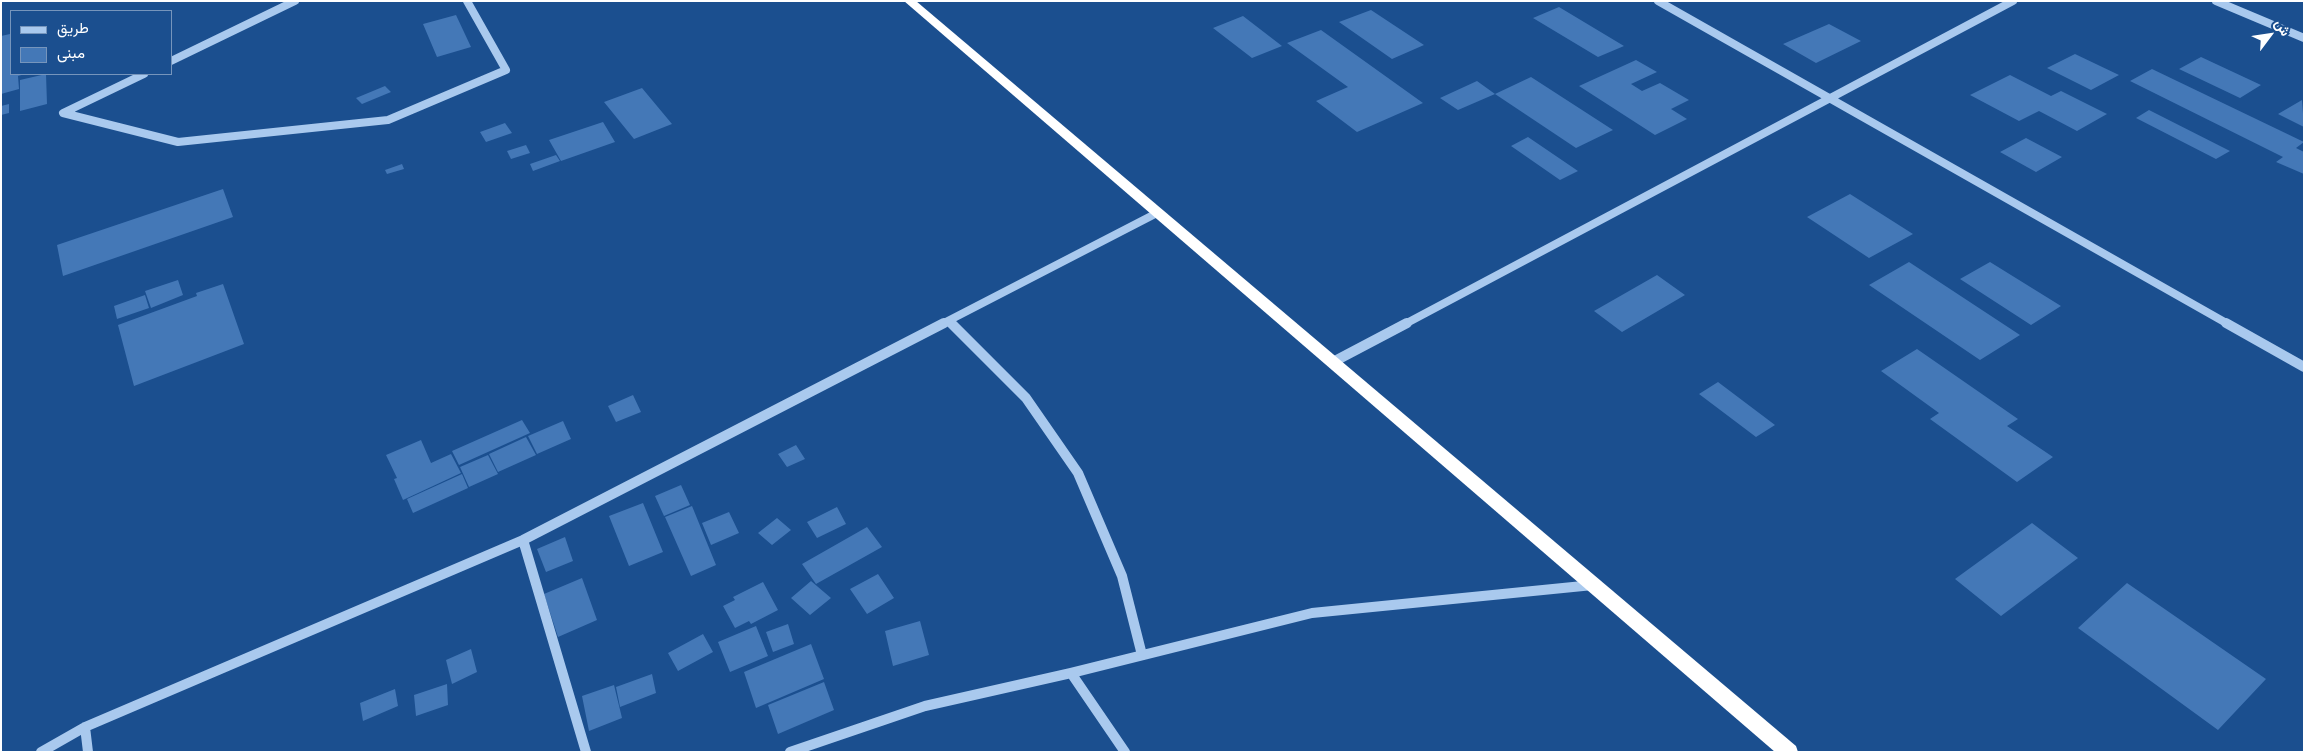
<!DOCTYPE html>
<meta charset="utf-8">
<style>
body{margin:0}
#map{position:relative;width:2305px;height:753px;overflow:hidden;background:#1b4f8f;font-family:"PT Sans Narrow",Vazirmatn,sans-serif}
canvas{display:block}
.frame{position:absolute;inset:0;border:2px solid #fff;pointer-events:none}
.legend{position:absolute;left:10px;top:10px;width:162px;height:65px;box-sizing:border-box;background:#1b4f8f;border:1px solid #7695bc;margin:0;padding:6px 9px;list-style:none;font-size:15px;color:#fff}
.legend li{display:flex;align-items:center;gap:10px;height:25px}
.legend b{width:25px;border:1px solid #7695bc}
.north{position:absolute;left:2245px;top:10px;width:50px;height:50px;-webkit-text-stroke:4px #1b4f8f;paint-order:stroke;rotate:59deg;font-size:14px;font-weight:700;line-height:20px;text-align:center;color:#fff}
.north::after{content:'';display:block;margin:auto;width:18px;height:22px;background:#fff;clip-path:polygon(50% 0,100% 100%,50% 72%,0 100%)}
</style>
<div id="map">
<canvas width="2305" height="753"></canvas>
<div class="frame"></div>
<ul class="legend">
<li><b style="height:6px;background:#a9c9ee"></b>طريق</li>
<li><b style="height:14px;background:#4478b7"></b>مبنى</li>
</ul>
<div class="north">ش</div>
</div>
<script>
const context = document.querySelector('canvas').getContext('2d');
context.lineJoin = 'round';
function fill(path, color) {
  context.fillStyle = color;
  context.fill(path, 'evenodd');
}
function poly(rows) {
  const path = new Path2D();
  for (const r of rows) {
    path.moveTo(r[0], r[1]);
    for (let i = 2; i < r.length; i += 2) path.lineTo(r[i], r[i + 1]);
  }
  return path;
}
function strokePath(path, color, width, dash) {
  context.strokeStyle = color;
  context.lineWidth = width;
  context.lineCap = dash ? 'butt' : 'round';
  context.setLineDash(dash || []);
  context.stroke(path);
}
const building = poly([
 [1559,7,1624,46,1598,57,1533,18],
 [1371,10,1424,45,1392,59,1339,22],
 [456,15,471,47,437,57,423,24],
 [1243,16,1282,46,1252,58,1213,28],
 [1829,24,1861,41,1816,63,1783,44],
 [1321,30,1423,103,1357,132,1316,101,1348,87,1287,43],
 [10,34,11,74,25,74,18,76,19,89,1,94,1,36],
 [2075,54,2119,75,2091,90,2047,68],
 [2201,57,2261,85,2240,98,2179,69],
 [1636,60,1657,72,1631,84,1642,91,1660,83,1689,100,1671,109,1687,119,1655,135,1579,86],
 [2152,69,2304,142,2296,148,2304,152,2304,174,2276,162,2283,157,2130,81],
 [46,74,47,104,20,111,20,80],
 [2010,75,2051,96,2061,91,2107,114,2077,131,2039,111,2019,121,1970,95],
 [1531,77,1613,130,1576,148,1495,94,1458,110,1440,98,1477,81,1495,94],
 [385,86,391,92,362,104,356,98],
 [642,88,672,124,634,139,604,102],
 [2302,100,2304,127,2278,114],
 [9,104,9,113,1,115,1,106],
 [2149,110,2230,151,2216,159,2136,118],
 [603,122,615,142,561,161,549,140],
 [505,123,512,133,486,142,480,132],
 [1528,137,1578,171,1560,180,1511,146],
 [2026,138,2062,157,2036,172,2000,152],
 [526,145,530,153,511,159,507,151],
 [556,155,560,161,533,171,530,164],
 [402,164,404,169,387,174,385,170],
 [223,189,233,217,63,276,57,245],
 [1850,194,1913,234,1869,258,1807,217],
 [1909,262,2020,335,1980,360,1869,285],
 [1990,262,2061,306,2031,325,1960,279],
 [1657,275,1685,295,1622,332,1594,311],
 [178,280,183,295,151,308,145,291],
 [223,284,244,344,134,386,118,325,197,296,196,293],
 [145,295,149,308,117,319,114,306],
 [1917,349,2018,419,2007,426,2053,457,2017,482,1930,419,1939,413,1881,371],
 [1718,382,1775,425,1756,437,1699,394],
 [633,395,641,412,616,422,608,406],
 [522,420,530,433,459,465,452,451],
 [563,421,571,439,537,454,528,436],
 [526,437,536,455,498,472,489,454],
 [421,440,431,463,451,454,461,473,403,500,394,479,397,478,386,455],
 [796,445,805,459,787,467,778,454],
 [488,455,498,474,469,487,460,467],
 [462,474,468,488,413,513,407,499],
 [681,485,690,505,664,516,655,496],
 [643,503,663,552,629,566,609,516],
 [692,506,716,565,691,576,665,517],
 [837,507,846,524,817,538,807,522],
 [729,512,739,533,711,545,702,523],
 [777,518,791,530,772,545,758,533],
 [2032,523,2078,558,2001,616,1955,579],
 [867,527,882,547,816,584,802,564],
 [565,537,573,561,546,572,537,549],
 [878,574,894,598,867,614,850,589],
 [582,578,597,620,558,637,544,594],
 [811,581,831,598,810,615,791,598],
 [763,582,778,610,751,624,749,621,735,628,723,606,735,600,733,597],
 [2127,583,2266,679,2218,730,2078,628],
 [920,621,929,655,893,666,885,631],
 [788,624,794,644,773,652,766,632],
 [756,626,768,656,730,672,718,642],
 [703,634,713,652,678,671,668,653],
 [811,644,824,679,756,708,744,672],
 [471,649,477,672,452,684,446,660],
 [652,674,656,693,620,707,616,687],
 [824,682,834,710,778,734,768,705],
 [447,684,448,705,416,716,414,695],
 [614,685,622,718,589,731,582,696],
 [395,689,398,706,363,721,360,703]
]);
const minorFar1 = poly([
 [1658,1,2228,324],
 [2216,1,2304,38],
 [171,61,295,1],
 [144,74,63,113,178,142,388,120,506,70,467,1],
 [949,321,952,324],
 [942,324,1157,213],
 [1405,324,2013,1]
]);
const minor = poly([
 [951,323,1026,398,1078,473,1122,576,1142,655],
 [2226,323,2304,367],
 [1333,362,1407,323],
 [523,540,586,752],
 [1071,673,1125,752],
 [85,727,88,752],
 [41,752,85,727,523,540,944,323],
 [790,752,925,706,1071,673,1312,613,1593,585]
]);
const highway = poly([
 [904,1,916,1,1796,746,1798,752,1775,752,904,1]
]);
fill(building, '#4478b7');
strokePath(minorFar1, '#a9c9ee', 8);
strokePath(minor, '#a9c9ee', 10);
fill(highway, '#fff');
</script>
